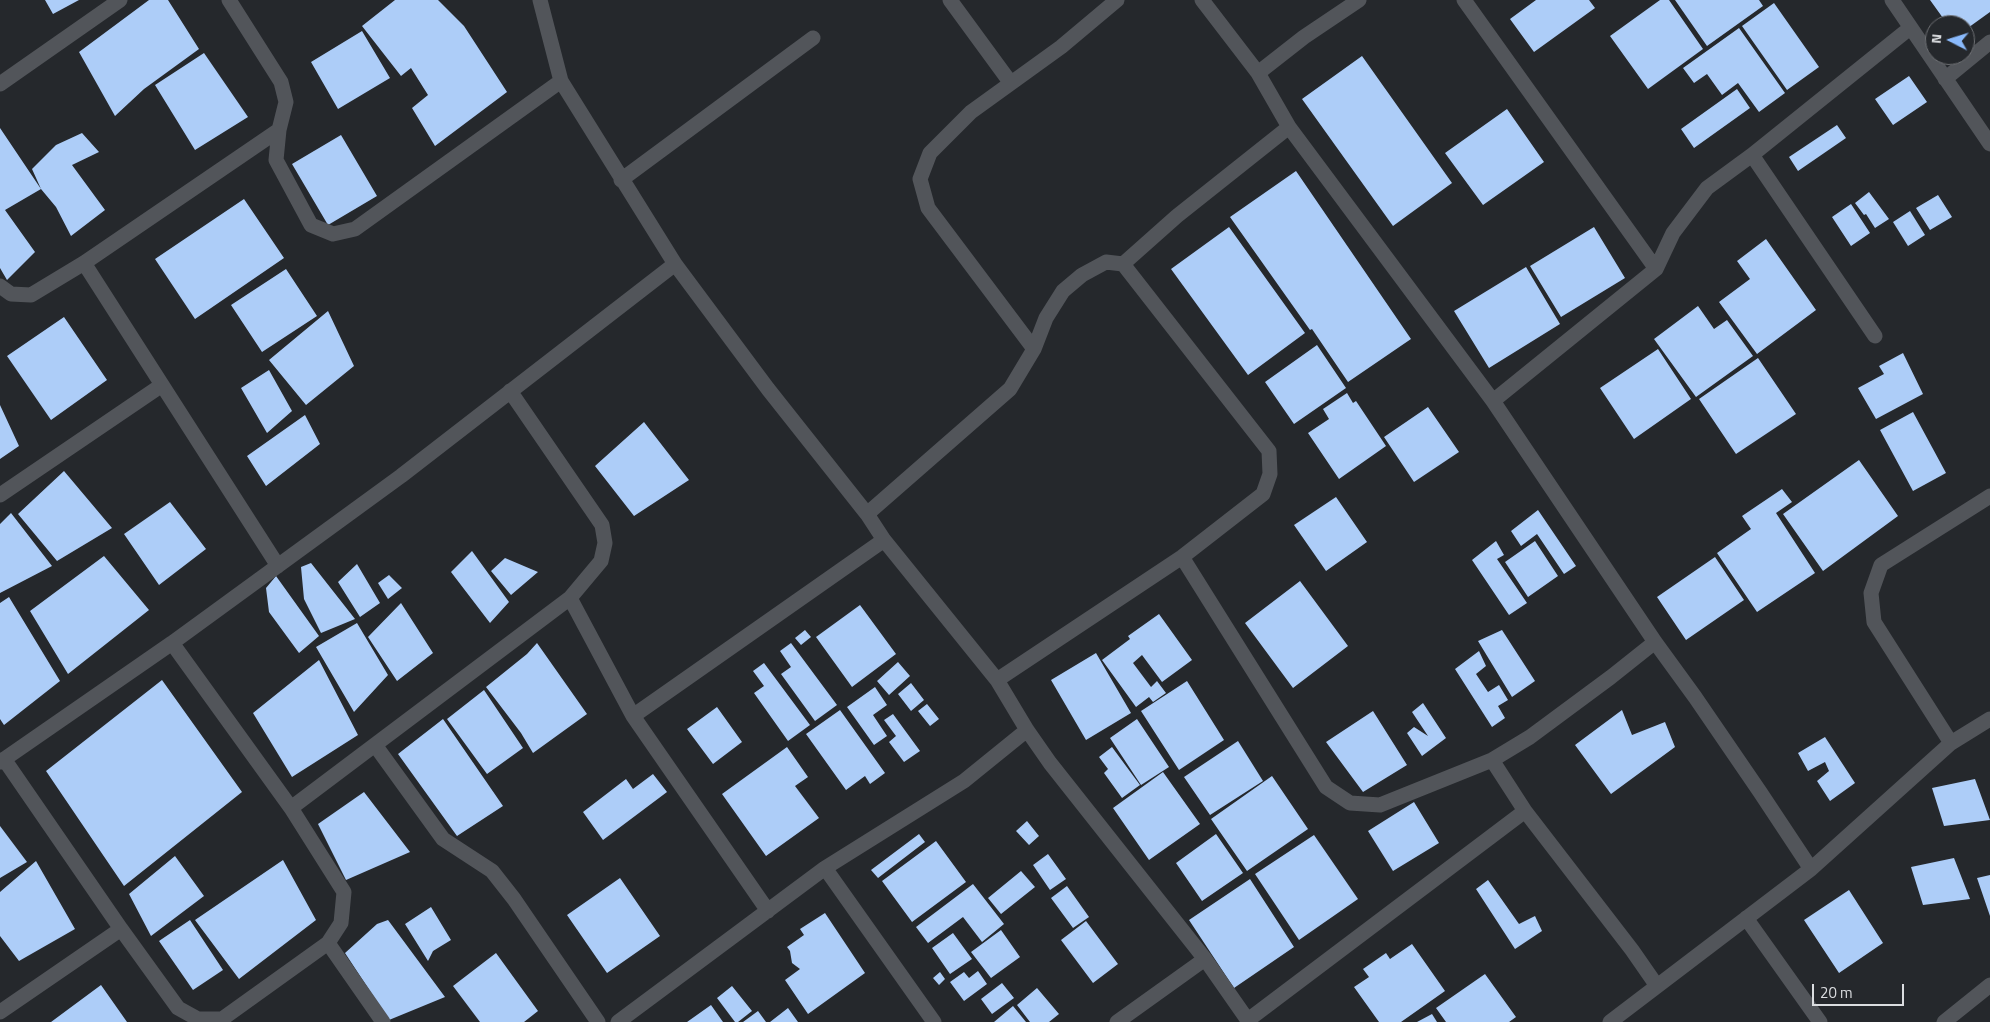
<!DOCTYPE html>
<style>
body{margin:0}
#map{position:relative;width:1990px;height:1022px;overflow:hidden;background:#25282c;font-family:"Titillium Web",sans-serif}
canvas{display:block}
.north{position:absolute;left:1925px;top:15px;width:50px;height:50px;box-sizing:border-box;background:#25282c;border:1px solid #6e7074;border-radius:50%;rotate:275deg;font-size:14px;font-weight:700;line-height:20px;text-align:center;color:#dbdde0}
.north::after{content:'';display:block;margin:auto;width:18px;height:22px;background:#8abafc;clip-path:polygon(50% 0,100% 100%,50% 72%,0 100%)}
.scale{position:absolute;left:1812px;top:984px;width:92px;height:22px;box-sizing:border-box;border:2px solid #dbdde0;border-top:0;padding-left:6px;font-size:15px;line-height:18px;white-space:nowrap;color:#dbdde0;-webkit-text-stroke:4px #25282c;paint-order:stroke}
</style>
<div id="map">
<canvas width="1990" height="1022"></canvas>
<div class="north">N</div>
<div class="scale">20 m</div>
</div>
<script>
const context = document.querySelector('canvas').getContext('2d');
context.lineJoin = 'round';
function fill(path, color) {
  context.fillStyle = color;
  context.fill(path, 'evenodd');
}
function poly(rows) {
  const path = new Path2D();
  for (const r of rows) {
    path.moveTo(r[0], r[1]);
    for (let i = 2; i < r.length; i += 2) path.lineTo(r[i], r[i + 1]);
  }
  return path;
}
function strokePath(path, color, width, dash) {
  context.strokeStyle = color;
  context.lineWidth = width;
  context.lineCap = dash ? 'butt' : 'round';
  context.setLineDash(dash || []);
  context.stroke(path);
}
const building = poly([
 [45,0,79,0,53,14],
 [149,0,168,0,199,49,144,89,115,116,79,52],
 [395,0,438,0,464,26,507,92,435,146,412,108,428,95,411,68,401,76,362,26],
 [1536,0,1589,0,1595,8,1534,52,1510,19],
 [1660,0,1669,0,1703,49,1648,89,1610,36],
 [1675,0,1759,0,1763,6,1707,46],
 [1930,0,1990,0,1990,12,1965,30,1965,25,1948,25],
 [1774,3,1819,67,1787,90,1742,26],
 [1739,28,1785,93,1759,112,1738,83,1722,95,1707,74,1694,83,1683,68],
 [362,31,390,78,338,109,311,62],
 [204,53,248,117,195,150,155,85],
 [1362,56,1452,183,1393,226,1302,99],
 [1909,76,1927,102,1893,125,1875,99],
 [1737,89,1750,108,1694,148,1681,129],
 [1507,109,1544,162,1483,205,1445,153],
 [1837,125,1846,138,1798,171,1789,157],
 [0,128,41,189,5,210,35,252,7,280,0,268],
 [82,133,99,152,72,165,105,210,71,236,56,207,41,189,32,169,56,145],
 [341,135,377,196,328,225,292,164],
 [1296,171,1411,339,1348,382,1312,329,1310,330,1230,217],
 [1869,192,1889,219,1875,228,1866,214,1864,215,1855,203],
 [1938,195,1952,217,1930,230,1916,208],
 [244,199,284,258,195,319,155,259],
 [1851,204,1870,233,1851,246,1832,217],
 [1910,211,1925,235,1908,246,1893,222],
 [1229,227,1305,333,1248,375,1171,269],
 [1594,227,1625,278,1561,317,1530,266],
 [1766,239,1816,310,1757,354,1719,302,1750,279,1737,261],
 [1526,267,1560,324,1489,368,1454,311],
 [286,269,317,316,262,352,231,305],
 [1698,306,1714,329,1727,320,1753,356,1696,397,1654,339],
 [328,311,354,366,306,405,269,360],
 [64,317,107,380,51,420,7,356],
 [1317,345,1346,388,1294,424,1265,382],
 [1658,349,1691,399,1634,439,1600,388],
 [1903,353,1923,394,1876,419,1858,388,1884,374,1879,366],
 [1758,358,1796,414,1736,454,1699,399],
 [269,370,292,411,267,433,241,388],
 [1347,393,1353,403,1356,401,1386,446,1339,479,1308,433,1329,419,1323,409],
 [0,405,19,446,0,459],
 [1428,407,1459,452,1414,482,1384,437],
 [1913,412,1946,473,1913,491,1880,430],
 [305,415,320,444,266,486,247,456],
 [644,422,689,480,634,516,595,466],
 [1859,460,1898,516,1823,571,1783,514],
 [64,471,112,528,57,561,18,514],
 [1782,489,1792,502,1776,513,1815,573,1757,612,1717,553,1751,529,1742,516],
 [1336,497,1367,542,1326,571,1294,525],
 [170,502,206,549,159,585,124,534],
 [1538,510,1576,566,1564,574,1537,534,1521,546,1511,531],
 [11,513,52,566,0,593,0,524],
 [1496,541,1504,555,1497,559,1527,603,1509,615,1472,560],
 [1535,541,1558,576,1528,597,1505,562],
 [472,551,509,602,490,623,451,572],
 [104,556,149,610,68,674,30,611],
 [1715,557,1744,600,1686,640,1657,597],
 [505,558,538,572,511,595,491,571],
 [311,563,355,619,321,633,304,599,301,567],
 [357,564,380,603,360,617,338,582],
 [389,575,402,588,388,599,378,583],
 [276,576,319,636,299,653,269,612,266,588],
 [1300,581,1348,646,1293,688,1245,623],
 [9,597,60,681,4,725,0,719,0,603],
 [401,603,433,653,397,681,368,637],
 [860,605,896,654,852,687,816,637],
 [1159,614,1192,660,1162,682,1142,655,1133,663,1151,687,1157,681,1166,693,1153,702,1149,697,1136,707,1102,660,1130,639,1128,636],
 [357,623,388,675,354,712,316,647],
 [805,630,811,637,801,645,795,638],
 [1502,630,1535,681,1512,697,1478,641],
 [537,643,587,714,533,753,521,733,486,687,527,654],
 [791,643,837,705,815,721,781,674,791,667,780,651],
 [1479,651,1486,666,1476,674,1488,692,1499,685,1508,700,1498,706,1505,718,1492,727,1455,669],
 [1096,653,1131,713,1086,740,1051,680],
 [319,660,358,735,292,777,253,713],
 [898,662,910,676,889,695,877,681],
 [764,663,810,725,788,741,754,693,764,686,753,671],
 [162,680,242,792,124,886,46,771],
 [1187,681,1224,740,1179,770,1141,711],
 [911,683,924,700,911,711,898,694],
 [875,687,887,705,873,715,887,736,874,745,847,707],
 [484,690,523,748,487,774,447,719],
 [1423,703,1446,738,1422,756,1407,733,1414,727,1428,736,1412,712],
 [927,704,939,719,930,726,918,711],
 [717,707,742,742,713,764,687,729],
 [840,710,885,773,870,784,865,776,846,790,806,734],
 [1622,710,1632,735,1665,722,1675,747,1611,794,1575,745],
 [1373,711,1407,765,1363,792,1326,742],
 [893,714,920,751,904,762,889,742,896,736,884,720],
 [443,719,503,806,457,836,398,754],
 [1137,719,1169,767,1141,785,1110,738],
 [1825,737,1855,783,1830,801,1817,781,1829,771,1825,762,1808,771,1798,753],
 [1238,741,1263,781,1210,815,1184,777],
 [787,747,808,777,795,786,819,818,766,856,722,794],
 [1112,747,1140,785,1122,798,1104,773,1108,769,1099,757],
 [1163,772,1200,824,1149,860,1113,808],
 [653,774,667,792,603,840,583,812,626,779,633,789],
 [1272,776,1308,829,1247,871,1211,819],
 [1975,779,1990,820,1944,826,1932,788],
 [364,792,410,852,346,880,318,824],
 [1414,802,1439,843,1393,871,1368,831],
 [1027,821,1039,836,1029,845,1016,831],
 [0,826,27,862,0,878],
 [919,834,925,842,878,878,871,870],
 [1216,834,1243,873,1202,901,1176,863],
 [1314,835,1358,899,1299,940,1255,874],
 [936,841,966,882,912,922,882,881],
 [1048,854,1066,879,1050,890,1033,865],
 [175,856,204,896,151,936,129,894],
 [1954,858,1970,899,1923,905,1911,867],
 [283,860,316,920,239,979,195,920],
 [36,861,75,929,19,961,0,936,0,892],
 [1021,871,1035,887,1001,914,988,898],
 [1990,875,1990,916,1977,878],
 [620,878,660,936,607,973,567,915],
 [1250,879,1294,947,1234,988,1189,920],
 [1488,880,1519,924,1535,916,1542,931,1515,949,1476,889],
 [973,884,1004,924,982,942,963,917,928,943,916,927],
 [1067,886,1089,917,1073,928,1051,898],
 [1849,890,1883,943,1839,973,1804,920],
 [431,907,451,940,433,951,428,961,405,924],
 [825,913,865,973,808,1014,785,980,800,969,792,963,790,951,787,947,804,935,800,929],
 [190,920,223,970,193,990,159,941],
 [388,920,445,997,389,1020,345,953,377,924],
 [1086,921,1118,964,1093,983,1061,940],
 [1001,930,1020,957,991,978,971,952],
 [953,933,972,959,950,974,932,948],
 [1412,944,1445,991,1401,1022,1379,1022,1354,987,1369,977,1363,969,1386,953,1390,959],
 [496,953,538,1011,524,1022,480,1022,453,986],
 [978,971,987,984,964,1001,950,982,964,972,969,978],
 [940,972,945,979,939,985,933,978],
 [1485,974,1516,1017,1509,1022,1446,1022,1436,1008],
 [1002,983,1014,998,992,1014,981,999],
 [101,985,127,1022,51,1022],
 [732,986,752,1011,738,1022,735,1022,717,998],
 [1037,988,1059,1014,1049,1022,1030,1022,1017,1005],
 [711,1005,723,1022,687,1022],
 [1013,1006,1026,1022,994,1022],
 [788,1008,798,1022,770,1022],
 [758,1011,766,1022,743,1022],
 [1432,1014,1437,1022,1417,1022]
]);
const minor = poly([
 [229,0,281,82,286,102,279,130,276,160,311,225,333,234,355,229,561,81],
 [540,0,561,81,675,264,768,389,867,514,884,540,997,680,1027,730,1050,763,1205,959,1249,1022],
 [950,0,1010,82],
 [1202,0,1258,73,1289,127,1493,401,1655,642,1695,697,1760,792,1811,869],
 [1464,0,1656,269],
 [1892,0,1990,144],
 [1258,73,1304,37,1359,0],
 [1945,79,1990,42],
 [0,84,120,0],
 [1752,155,1875,336],
 [621,180,813,38],
 [84,263,278,566],
 [1123,264,1177,216,1289,127],
 [0,286,11,294,31,295,84,263,279,130],
 [1034,349,928,208,920,179,930,153,971,112,1061,47,1117,0],
 [1493,401,1656,269,1673,233,1707,188,1752,155,1910,28],
 [0,495,162,385],
 [867,514,1010,389,1034,349,1046,318,1063,291,1082,275,1106,262,1123,264,1269,451,1270,474,1263,494,1182,557,997,680],
 [1182,557,1326,787,1350,803,1380,805,1492,760,1530,737,1611,677,1655,642],
 [570,598,633,716,768,911],
 [633,716,884,540],
 [1951,743,1874,622,1871,593,1881,565,1990,496],
 [375,745,443,839,492,871,514,899,598,1022],
 [4,759,121,929,178,1008,198,1019,222,1019,328,943,341,923,344,892,291,808,172,643],
 [1492,760,1525,811,1632,950,1657,986],
 [0,762,172,643,401,476,675,264],
 [291,808,570,598,601,561,605,543,602,525,510,391],
 [825,868,934,1022],
 [1746,918,1820,1022],
 [328,943,383,1022],
 [0,1012,121,929],
 [1248,1020,1525,811],
 [618,1022,825,868,964,781,1027,730],
 [1117,1022,1205,959],
 [1610,1022,1811,869,1951,743,1990,719],
 [1944,1022,1990,985]
]);
fill(building, '#adcdf8');
strokePath(minor, '#52555a', 15);
</script>
